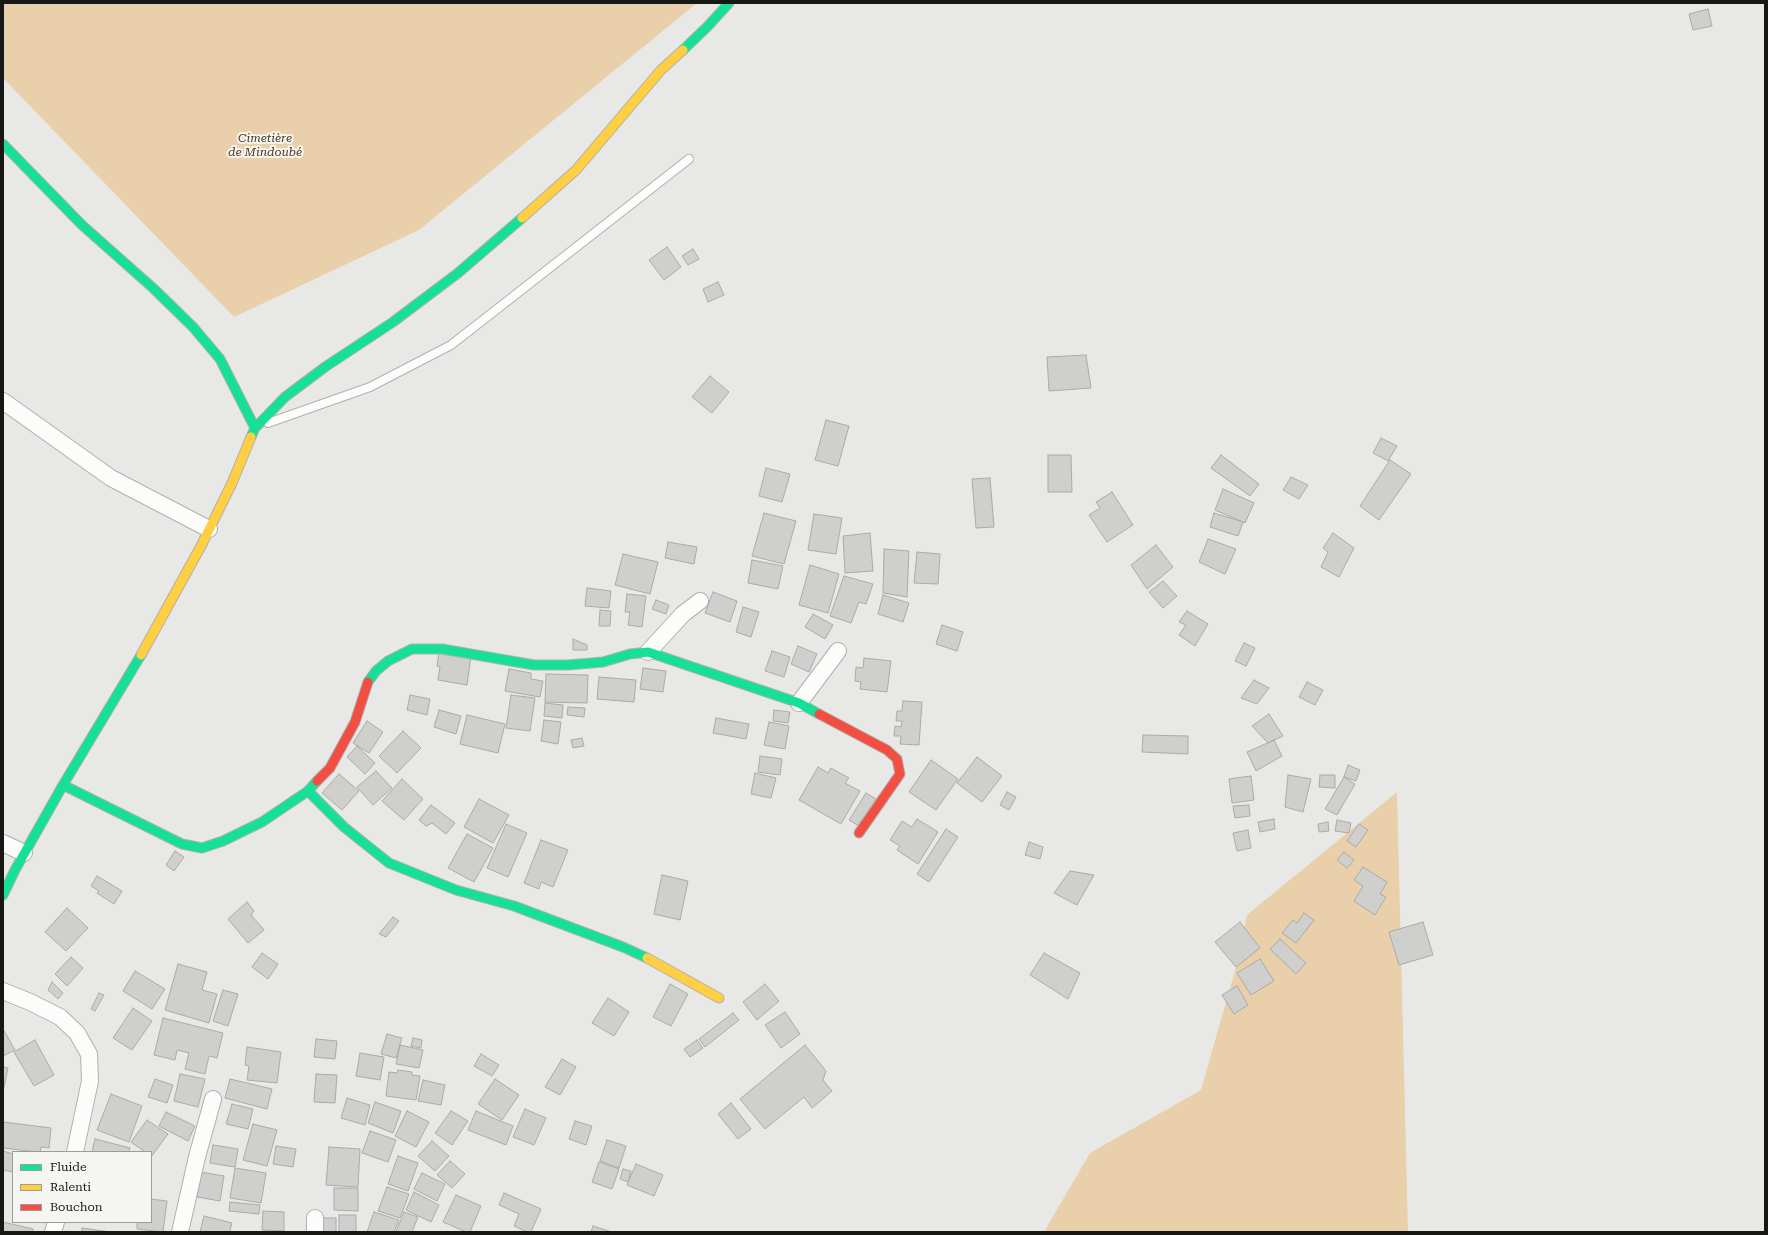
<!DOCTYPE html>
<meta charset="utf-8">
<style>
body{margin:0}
#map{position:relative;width:1768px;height:1235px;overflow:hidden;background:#e8e8e7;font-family:"Roboto Serif",serif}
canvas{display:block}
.frame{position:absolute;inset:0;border:4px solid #171816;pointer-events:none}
.legend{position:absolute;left:12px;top:1151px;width:140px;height:72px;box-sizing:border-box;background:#f5f6f3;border:1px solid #9c9d9b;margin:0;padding:5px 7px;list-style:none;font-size:12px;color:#171816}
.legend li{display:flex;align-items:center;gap:8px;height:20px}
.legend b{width:20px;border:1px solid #9c9d9b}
</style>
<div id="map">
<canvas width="1768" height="1235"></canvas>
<div class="frame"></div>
<ul class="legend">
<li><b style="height:5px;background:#16e098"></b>Fluide</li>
<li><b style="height:5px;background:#ffcf43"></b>Ralenti</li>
<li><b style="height:5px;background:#f24e42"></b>Bouchon</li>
</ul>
</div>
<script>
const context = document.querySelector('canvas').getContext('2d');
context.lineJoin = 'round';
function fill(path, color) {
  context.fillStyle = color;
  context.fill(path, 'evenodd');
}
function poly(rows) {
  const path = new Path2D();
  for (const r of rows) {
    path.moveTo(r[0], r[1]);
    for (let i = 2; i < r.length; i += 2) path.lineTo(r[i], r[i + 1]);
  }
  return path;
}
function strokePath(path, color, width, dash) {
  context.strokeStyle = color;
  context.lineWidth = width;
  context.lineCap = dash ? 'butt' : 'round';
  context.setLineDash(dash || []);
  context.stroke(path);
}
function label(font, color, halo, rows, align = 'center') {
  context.font = font + ' "Roboto Serif",serif';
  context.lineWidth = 4;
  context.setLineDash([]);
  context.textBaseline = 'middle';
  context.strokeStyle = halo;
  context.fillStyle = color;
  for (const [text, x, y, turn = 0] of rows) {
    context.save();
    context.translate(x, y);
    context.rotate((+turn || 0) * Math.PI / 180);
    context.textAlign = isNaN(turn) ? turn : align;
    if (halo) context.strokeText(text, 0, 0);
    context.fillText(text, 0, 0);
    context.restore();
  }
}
const green = poly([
 [3,3,697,3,419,230,234,317,3,78],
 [1397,792,1408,1232,1044,1232,1090,1153,1201,1090,1236,967,1247,915]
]);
const building = poly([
 [1708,9,1712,26,1693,30,1689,14,1708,9],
 [667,247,681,267,664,280,649,260,667,247],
 [693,249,699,259,688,265,682,256,693,249],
 [718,282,724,295,708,302,703,289,718,282],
 [1086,355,1091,388,1049,391,1047,357,1086,355],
 [710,376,729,392,712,413,692,397,710,376],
 [826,420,849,426,838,466,815,460,826,420],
 [1381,438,1397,446,1388,461,1373,453,1381,438],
 [1048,455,1071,455,1072,492,1048,492,1048,455],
 [1221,455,1259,484,1250,496,1211,468,1221,455],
 [1390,460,1411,474,1379,520,1360,506,1390,460],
 [766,468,790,474,782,502,759,496,766,468],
 [1291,477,1308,485,1299,499,1283,490,1291,477],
 [990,478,994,527,976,528,972,479,990,478],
 [1223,489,1254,503,1245,523,1215,510,1223,489],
 [1112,492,1133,525,1107,542,1089,515,1100,508,1096,502,1112,492],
 [764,513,796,521,784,564,752,556,764,513],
 [1214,513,1243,522,1238,536,1210,527,1214,513],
 [814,514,842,518,836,554,808,550,814,514],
 [870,533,873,571,845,573,843,536,870,533],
 [1333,533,1354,548,1339,577,1321,567,1328,552,1323,548,1333,533],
 [1208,539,1236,549,1225,574,1199,562,1208,539],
 [668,542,697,547,694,564,665,558,668,542],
 [1156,545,1173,567,1147,589,1131,565,1156,545],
 [884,549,909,551,907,597,883,593,884,549],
 [917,552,940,554,938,584,914,583,917,552],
 [623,554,658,562,650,594,615,585,623,554],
 [752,560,783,566,778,589,748,583,752,560],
 [810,565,839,574,828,613,799,605,810,565],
 [844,576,873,584,866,604,859,602,851,623,830,616,844,576],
 [1163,581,1177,596,1163,608,1149,592,1163,581],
 [587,588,611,591,609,608,585,606,587,588],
 [713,592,737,601,730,622,705,613,713,592],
 [627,594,646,596,642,627,628,625,630,612,625,612,627,594],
 [883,595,909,603,903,622,878,614,883,595],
 [656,600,669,605,666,614,652,609,656,600],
 [743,607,759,612,751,637,736,632,743,607],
 [600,610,611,611,610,626,599,626,600,610],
 [1187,611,1208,624,1195,646,1179,635,1186,625,1179,622,1187,611],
 [813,614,833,625,825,639,805,627,813,614],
 [942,625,963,632,957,651,936,644,942,625],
 [573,639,587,645,587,650,573,650,573,639],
 [1244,643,1255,648,1246,666,1235,661,1244,643],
 [798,646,817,654,809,672,791,664,798,646],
 [772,651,790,657,784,677,765,671,772,651],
 [439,652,471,656,467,685,438,680,440,667,437,666,439,652],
 [864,658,891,661,887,692,860,689,861,682,855,681,856,667,863,668,864,658],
 [643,668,666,671,663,692,640,689,643,668],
 [509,669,531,673,531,679,543,681,540,697,505,691,509,669],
 [546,674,588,675,587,703,545,702,546,674],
 [599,677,636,680,634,702,597,699,599,677],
 [1254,680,1269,688,1257,704,1241,698,1254,680],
 [1307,682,1323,690,1315,705,1299,697,1307,682],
 [410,695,430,699,427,715,407,710,410,695],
 [511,695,535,698,530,731,506,728,511,695],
 [903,701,922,702,919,745,900,744,901,736,894,736,895,726,901,727,902,721,896,721,897,711,902,711,903,701],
 [545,703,563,705,562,718,544,716,545,703],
 [568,707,585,708,584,717,567,715,568,707],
 [439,710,461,716,456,734,434,727,439,710],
 [774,710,790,712,788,723,773,721,774,710],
 [1269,714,1283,736,1268,743,1252,726,1269,714],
 [467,715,505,724,498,753,460,744,467,715],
 [716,718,749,724,746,739,713,733,716,718],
 [544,720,561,722,558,744,541,741,544,720],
 [367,721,383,732,369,753,353,743,367,721],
 [769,722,789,726,785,749,764,745,769,722],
 [403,731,421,748,397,773,379,756,403,731],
 [1143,735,1188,736,1188,754,1142,752,1143,735],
 [582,738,584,746,573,748,571,740,582,738],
 [1274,740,1282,756,1256,771,1247,752,1274,740],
 [357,746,375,763,365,774,347,757,357,746],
 [760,756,782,759,780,775,758,772,760,756],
 [977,757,1002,776,982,802,957,783,977,757],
 [931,760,958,779,936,810,909,792,931,760],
 [1348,765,1360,770,1356,781,1344,777,1348,765],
 [818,767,828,773,831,768,849,778,845,783,860,791,841,824,799,800,818,767],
 [376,771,392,788,373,805,357,787,376,771],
 [755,773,776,778,771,798,751,794,755,773],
 [339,774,359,791,342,810,322,793,339,774],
 [1288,775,1311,779,1303,812,1285,807,1288,775],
 [1320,775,1335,775,1335,788,1319,787,1320,775],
 [1251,776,1254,800,1232,803,1229,779,1251,776],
 [1344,777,1355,784,1337,815,1325,809,1344,777],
 [402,779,423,799,404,820,382,801,402,779],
 [1007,792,1016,797,1009,810,1000,805,1007,792],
 [866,793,876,799,859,826,849,820,866,793],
 [479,799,509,815,493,843,464,827,479,799],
 [431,805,455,823,446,834,432,823,426,826,419,820,431,805],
 [1249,805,1250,816,1235,818,1233,806,1249,805],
 [917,819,938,832,918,864,897,850,900,846,890,840,902,821,912,827,917,819],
 [1274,819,1275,829,1260,832,1258,822,1274,819],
 [1337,820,1351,823,1349,833,1335,831,1337,820],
 [1328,822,1329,831,1319,832,1318,824,1328,822],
 [506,824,527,833,508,877,487,868,506,824],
 [1359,824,1368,830,1356,847,1347,841,1359,824],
 [946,829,958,837,929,882,917,874,946,829],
 [1248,830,1251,848,1237,851,1233,833,1248,830],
 [467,834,493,848,474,882,448,868,467,834],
 [541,840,568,850,553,887,541,882,539,889,524,883,541,840],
 [1029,842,1043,847,1040,859,1025,855,1029,842],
 [175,851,184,857,174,871,166,865,175,851],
 [1344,852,1354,860,1347,868,1337,860,1344,852],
 [1363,867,1387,882,1380,894,1386,897,1375,915,1354,901,1363,886,1354,880,1363,867],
 [1070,871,1094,875,1077,905,1054,893,1070,871],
 [662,875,688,881,680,920,654,914,662,875],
 [97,876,122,891,114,904,97,893,99,891,91,886,97,876],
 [247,902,254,911,251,915,264,930,248,943,228,919,247,902],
 [67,908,88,928,66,951,45,932,67,908],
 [1304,913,1314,920,1296,943,1282,933,1293,920,1297,923,1304,913],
 [393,917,399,921,386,937,379,934,393,917],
 [1240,922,1260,948,1236,967,1215,942,1240,922],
 [1423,922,1433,955,1399,965,1389,932,1423,922],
 [1280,939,1306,963,1296,974,1270,949,1280,939],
 [262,953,278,964,268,979,252,967,262,953],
 [1044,953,1080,973,1068,999,1030,975,1044,953],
 [71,957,83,968,67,986,55,974,71,957],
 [1260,959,1274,981,1251,995,1237,973,1260,959],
 [178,964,207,972,202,990,217,994,209,1023,165,1010,178,964],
 [135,971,165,989,152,1009,123,991,135,971],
 [52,982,63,993,58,999,48,990,52,982],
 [670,984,688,994,671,1026,653,1017,670,984],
 [765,984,779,1001,757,1020,743,1002,765,984],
 [1237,986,1248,1005,1234,1014,1222,995,1237,986],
 [223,990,238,994,228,1026,213,1021,223,990],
 [99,993,104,995,95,1011,91,1009,99,993],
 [608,998,629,1012,614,1036,592,1023,608,998],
 [133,1008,152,1021,132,1050,113,1038,133,1008],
 [785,1012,800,1034,781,1048,765,1025,785,1012],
 [733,1013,739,1020,705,1047,699,1039,733,1013],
 [163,1018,223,1033,217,1058,209,1056,205,1074,185,1069,189,1053,177,1050,175,1060,154,1055,163,1018],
 [3,1029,15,1050,3,1056,3,1029],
 [387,1034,402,1038,396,1058,381,1054,387,1034],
 [413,1038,422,1040,421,1048,411,1046,413,1038],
 [316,1039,337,1041,335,1059,314,1057,316,1039],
 [35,1040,54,1075,34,1086,14,1052,35,1040],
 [697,1040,703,1048,690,1057,684,1049,697,1040],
 [400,1045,423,1050,419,1068,396,1064,400,1045],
 [805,1045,826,1071,823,1080,832,1091,812,1108,804,1097,765,1129,740,1099,805,1045],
 [247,1047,281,1052,277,1083,247,1080,249,1066,245,1065,247,1047],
 [360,1053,384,1057,380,1080,356,1076,360,1053],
 [481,1054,499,1065,492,1076,474,1066,481,1054],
 [562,1059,576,1067,560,1095,545,1087,562,1059],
 [3,1067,8,1068,3,1092,3,1067],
 [398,1070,412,1072,412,1075,420,1076,416,1100,386,1096,389,1072,397,1073,398,1070],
 [180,1074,205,1079,198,1107,174,1101,180,1074],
 [316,1074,337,1075,335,1103,314,1102,316,1074],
 [155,1079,173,1085,167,1103,148,1097,155,1079],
 [230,1079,272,1089,267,1109,225,1098,230,1079],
 [495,1079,519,1095,502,1120,478,1104,495,1079],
 [423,1080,445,1085,441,1105,418,1101,423,1080],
 [111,1094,142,1106,129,1142,97,1130,111,1094],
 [347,1098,370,1105,365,1125,341,1118,347,1098],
 [375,1102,401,1111,393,1133,368,1123,375,1102],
 [731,1103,751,1129,738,1139,718,1114,731,1103],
 [232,1104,253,1109,248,1129,226,1124,232,1104],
 [525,1109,546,1118,534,1145,513,1137,525,1109],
 [407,1111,429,1122,416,1147,395,1136,407,1111],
 [451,1111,468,1121,452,1145,435,1133,451,1111],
 [476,1111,513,1126,506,1145,468,1130,476,1111],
 [166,1112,195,1126,188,1141,159,1126,166,1112],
 [147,1120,168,1134,151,1157,151,1152,145,1152,131,1142,147,1120],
 [575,1121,592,1126,586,1145,569,1139,575,1121],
 [3,1122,51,1128,49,1148,41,1147,40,1152,37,1152,3,1148,3,1122],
 [253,1124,277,1130,267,1166,243,1160,253,1124],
 [370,1131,396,1140,388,1162,362,1153,370,1131],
 [95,1139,130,1148,129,1152,92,1152,95,1139],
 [607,1140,626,1146,619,1168,600,1161,607,1140],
 [432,1141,449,1156,435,1171,418,1156,432,1141],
 [213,1145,238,1149,235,1167,210,1163,213,1145],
 [276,1146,296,1149,293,1167,273,1164,276,1146],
 [329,1147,360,1149,358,1187,326,1185,329,1147],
 [3,1151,13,1154,13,1172,3,1170,3,1151],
 [398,1156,418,1163,408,1191,388,1184,398,1156],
 [450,1161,465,1174,452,1188,437,1175,450,1161],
 [599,1162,619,1169,612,1189,592,1182,599,1162],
 [636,1164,663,1175,654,1196,627,1185,636,1164],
 [235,1168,266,1173,261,1203,230,1198,235,1168],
 [623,1169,631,1171,628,1182,620,1179,623,1169],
 [201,1172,224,1176,220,1201,197,1197,201,1172],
 [422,1173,445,1184,437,1201,414,1189,422,1173],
 [387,1187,409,1194,400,1218,378,1211,387,1187],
 [334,1188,358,1188,358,1211,334,1210,334,1188],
 [414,1192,439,1205,431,1222,406,1210,414,1192],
 [504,1193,541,1209,531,1232,527,1232,514,1226,519,1214,499,1205,504,1193],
 [456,1195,481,1206,470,1232,466,1232,443,1222,456,1195],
 [151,1199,167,1201,163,1232,137,1229,137,1222,151,1222,151,1199],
 [230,1202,260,1205,259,1214,229,1211,230,1202],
 [263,1211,284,1212,284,1231,262,1230,263,1211],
 [374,1212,399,1220,394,1232,367,1232,374,1212],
 [404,1212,418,1217,412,1232,396,1232,404,1212],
 [339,1215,356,1215,356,1232,339,1232,339,1215],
 [204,1216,232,1223,230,1230,232,1232,200,1232,204,1216],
 [318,1218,336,1218,336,1232,318,1232,318,1218],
 [3,1222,33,1229,33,1232,3,1232,3,1222],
 [593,1226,612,1232,591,1232,593,1226],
 [82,1228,111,1232,82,1232,82,1228]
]);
const lane = poly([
 [268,423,370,387,451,345,689,159]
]);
const street = poly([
 [3,401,111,478,209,529],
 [648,652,683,614,700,601],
 [799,703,838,651],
 [3,843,24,853],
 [3,991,30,1002,60,1017,77,1033,89,1054,90,1081,75,1152],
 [315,1218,315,1232],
 [53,1232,56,1222],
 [180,1232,197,1157,213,1099]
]);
const fast = poly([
 [683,50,708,26,729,3],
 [3,144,82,225,153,288,193,327,220,359,255,428],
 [251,437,255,428,285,397,325,367,393,322,458,273,522,218],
 [368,682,376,671,388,661,412,649,442,649,534,665,568,665,603,662,630,654,648,652,799,703,819,714],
 [63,785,182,844,202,848,223,841,262,822,308,791,317,781],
 [308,791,344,827,389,863,456,890,514,906,623,947,647,958],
 [3,895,15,870,63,785,141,655]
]);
const slow = poly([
 [522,218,576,170,661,70,683,50],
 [141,655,201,546,232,483,251,437],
 [647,958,719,998]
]);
const jam = poly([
 [819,714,887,750,897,759,900,774,859,833],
 [317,781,330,768,355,722,368,682]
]);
const parkNames = [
 ["Cimetière",265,138],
 ["de Mindoubé",265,152]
];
fill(green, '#e9d0aa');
fill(building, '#cfcfce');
strokePath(building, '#aaaaa9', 1);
strokePath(lane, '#b0b0b0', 10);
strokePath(street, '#b0b0b0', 18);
strokePath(fast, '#b0b0b0', 11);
strokePath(slow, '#b0b0b0', 11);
strokePath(jam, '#b0b0b0', 11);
strokePath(lane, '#fcfcfb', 8);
strokePath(street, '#fcfcfb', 16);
strokePath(fast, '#16e098', 9);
strokePath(slow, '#ffcf43', 9);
strokePath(jam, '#f24e42', 9);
label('italic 12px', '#4d3817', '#f5f6f3', parkNames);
</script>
